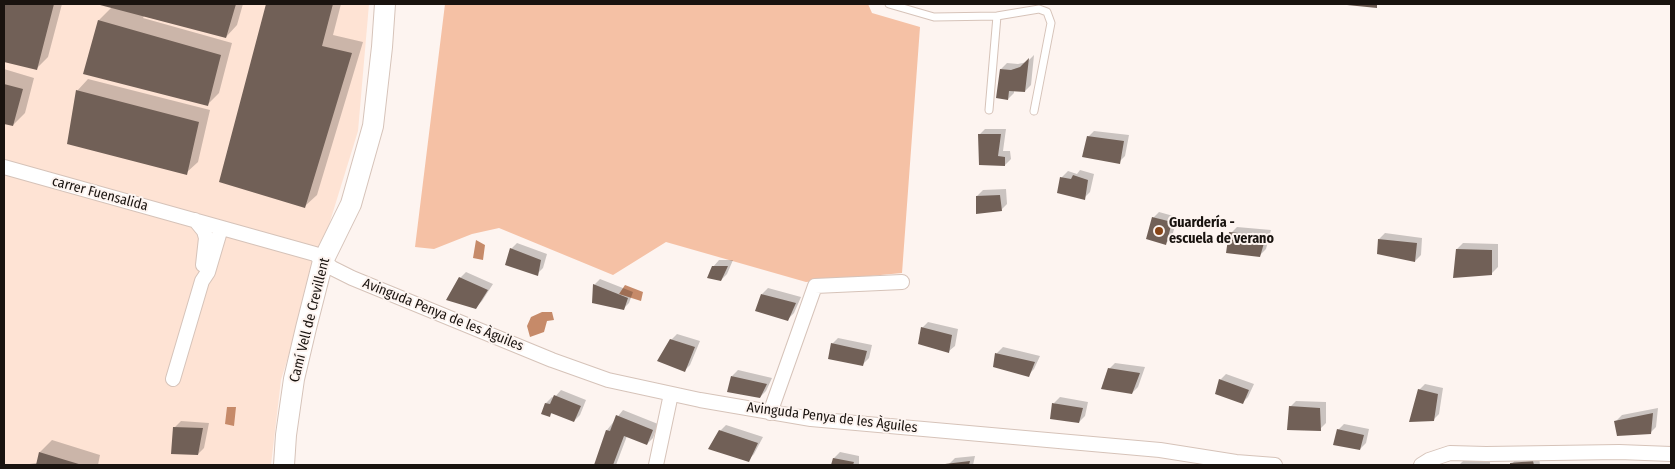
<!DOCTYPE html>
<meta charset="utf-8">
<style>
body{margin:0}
#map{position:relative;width:1675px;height:469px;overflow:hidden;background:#fdf4f0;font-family:"Fira Sans Condensed",sans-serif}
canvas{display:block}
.frame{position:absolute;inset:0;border:5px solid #19130f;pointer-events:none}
</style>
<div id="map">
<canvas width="1675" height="469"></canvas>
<div class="frame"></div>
</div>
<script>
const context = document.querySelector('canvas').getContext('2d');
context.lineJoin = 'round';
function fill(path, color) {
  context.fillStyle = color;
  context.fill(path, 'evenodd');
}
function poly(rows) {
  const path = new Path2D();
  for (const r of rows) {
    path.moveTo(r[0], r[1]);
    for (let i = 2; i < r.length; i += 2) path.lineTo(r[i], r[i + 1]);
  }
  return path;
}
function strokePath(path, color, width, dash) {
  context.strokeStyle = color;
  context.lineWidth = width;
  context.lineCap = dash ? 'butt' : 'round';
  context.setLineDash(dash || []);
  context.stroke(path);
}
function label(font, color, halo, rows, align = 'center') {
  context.font = font + ' "Fira Sans Condensed",sans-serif';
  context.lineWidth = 4;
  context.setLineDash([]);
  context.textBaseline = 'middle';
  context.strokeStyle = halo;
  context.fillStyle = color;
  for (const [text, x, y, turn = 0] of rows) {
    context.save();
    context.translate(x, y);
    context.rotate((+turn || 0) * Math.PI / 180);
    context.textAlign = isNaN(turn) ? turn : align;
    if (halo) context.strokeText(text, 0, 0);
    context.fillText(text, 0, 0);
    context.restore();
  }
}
const built = poly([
 [4,4,369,4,358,131,281,380,271,465,4,465]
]);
const green = poly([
 [445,4,868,4,872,13,920,27,902,273,806,282,666,242,613,275,499,228,472,234,434,249,415,247]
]);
const water = poly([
 [476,240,485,245,483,260,473,258],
 [625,285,643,292,641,301,619,294],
 [542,312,552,312,554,320,547,321,544,332,530,337,527,326,531,317],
 [227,407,236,407,234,426,225,424]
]);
const shadow = poly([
 [4,4,62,4,48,57,36,69,4,61],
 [102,4,243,4,237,25,226,37,144,16,143,18,232,43,219,93,207,105,85,73,99,20,112,7],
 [267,4,341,4,333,35,363,42,317,195,305,206,220,181],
 [1034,55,1031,85,1025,91,1014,90,1014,93,1008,99,1001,69,1007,63,1018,64,1027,62],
 [4,69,34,78,25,113,13,125,4,122],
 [88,79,210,110,198,162,186,173,77,91],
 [985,129,1006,129,1003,151,1010,151,1011,159,1005,165,979,135],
 [1094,131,1129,135,1125,156,1119,162,1088,137],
 [1080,170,1094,174,1090,192,1084,198,1058,192,1062,177,1068,171,1077,174],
 [1006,189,1007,204,1001,210,977,196,983,190],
 [1159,212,1177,217,1172,237,1166,243,1153,218],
 [1237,227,1271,230,1266,249,1260,255,1231,233],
 [1385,233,1422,238,1421,255,1415,261,1379,239],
 [517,243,547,254,543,268,537,274,511,249],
 [1463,243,1498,244,1498,267,1492,273,1457,249],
 [719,260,733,260,727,274,721,280,713,267],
 [466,272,493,284,482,301,476,307,460,278],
 [600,279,633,292,629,303,623,309,594,285],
 [768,288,801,297,794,313,788,319,762,294],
 [928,322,958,329,955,346,949,351,922,328],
 [677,334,700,341,690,365,684,371,671,340],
 [838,338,872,345,869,358,863,364,832,344],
 [1003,347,1040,356,1034,369,1028,375,994,366,997,353],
 [1115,363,1145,367,1138,387,1132,393,1109,369],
 [738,370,772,378,766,391,760,397,732,376],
 [1226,374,1254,384,1248,397,1242,403,1220,380],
 [1425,384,1443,388,1439,414,1433,420,1419,390],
 [561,390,586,400,580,415,574,421,552,413,550,415,546,403,552,397,554,398],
 [1060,397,1088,402,1085,416,1079,422,1054,403],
 [1296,401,1326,402,1326,423,1320,429,1290,407],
 [1658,408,1656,427,1650,433,1616,421,1622,415],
 [623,410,658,424,653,438,647,444,627,436,616,465,595,465,607,430],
 [181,421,209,423,204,448,198,454,175,427],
 [1344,424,1369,429,1366,443,1360,449,1338,430],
 [726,425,763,437,754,454,748,460,720,431],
 [52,440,100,455,98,465,22,465,37,463,40,452],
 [840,452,859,456,859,465,833,465,834,458],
 [975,456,973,465,948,465,955,458],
 [1539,456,1540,465,1511,465,1517,458],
 [1465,459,1490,462,1490,465,1459,465]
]);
const building = poly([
 [4,4,54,4,37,70,4,62],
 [101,4,236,4,226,38,100,5],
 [266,4,333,4,322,46,352,53,305,208,219,182],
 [1347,4,1377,4,1377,8,1347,5],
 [98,20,221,55,208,106,83,74],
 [1029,58,1025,92,1009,91,1008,100,996,98,1000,69,1011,70,1020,67],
 [4,84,23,89,13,126,4,124],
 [76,90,199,122,187,175,67,144],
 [978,134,1001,134,998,156,1005,157,1005,166,979,165],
 [1087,136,1124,141,1120,164,1082,157],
 [1073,175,1088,180,1085,200,1057,193,1060,177,1071,179],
 [1000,195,1002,211,976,214,976,196],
 [1152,217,1172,222,1166,245,1146,239],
 [1229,232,1266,236,1260,257,1226,253],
 [1378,239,1417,243,1415,262,1377,254],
 [510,248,541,260,538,276,505,265],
 [1456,249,1492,250,1492,275,1453,278],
 [712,266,728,266,721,281,707,278],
 [459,277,488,290,476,309,446,300],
 [593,284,628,298,624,310,592,303],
 [761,294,796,303,788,321,755,311],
 [921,327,952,335,949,353,918,344],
 [670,339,695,347,685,372,657,361],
 [831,343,867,351,863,366,828,359],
 [995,353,1035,362,1029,377,993,367],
 [1108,368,1140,373,1132,394,1101,389],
 [731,376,767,384,760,398,727,392],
 [1219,379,1249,390,1243,404,1215,394],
 [1418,389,1438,394,1434,421,1409,422],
 [554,395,581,406,574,422,551,413,550,417,541,414,545,403,550,404],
 [1052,403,1083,408,1079,423,1050,419],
 [1289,406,1320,408,1321,431,1287,430],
 [1653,413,1651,434,1617,436,1614,421],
 [616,415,653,430,647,445,624,436,613,465,594,465,606,430,610,431],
 [173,427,203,428,198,455,171,454],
 [1337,429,1364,435,1360,450,1333,445],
 [719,430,758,443,749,462,708,449],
 [39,452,82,465,36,465],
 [833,458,854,462,853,465,831,465],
 [970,461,969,465,945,465,945,464],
 [1533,461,1534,465,1510,465,1510,463]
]);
const lane = poly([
 [889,4,934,17,997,16,1039,9,1047,12,1051,23,1034,111],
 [989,110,997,16]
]);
const street = poly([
 [4,167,315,254,332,268,352,278,552,360,608,380,700,400,811,419,1160,450,1236,462,1275,465],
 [195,220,204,231,206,238,203,265],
 [173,379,202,281,208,272,221,228],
 [770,413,815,286,902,282],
 [656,465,671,394],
 [1421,465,1429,460,1450,453,1486,454,1619,452,1671,454]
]);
const secondary = poly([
 [284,465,286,435,294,379,306,328,323,261,351,204,373,126,382,47,385,4]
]);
const markers = [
 [1159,231,5,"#874417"]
];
const streetNames = [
 ["carrer Fuensalida",100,194,15],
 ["Avinguda Penya de les Àguiles",443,315,22],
 ["Camí Vell de Crevillent",310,320,-76],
 ["Avinguda Penya de les Àguiles",832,418,7]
];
const poiNames = [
 ["Guardería -",1169,223],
 ["escuela de verano",1169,239]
];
fill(built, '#fee3d4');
fill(green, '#f5c1a5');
fill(water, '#c68a69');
fill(shadow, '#0003');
fill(building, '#716057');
strokePath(lane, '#d6c3b9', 9);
strokePath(street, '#d6c3b9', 16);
strokePath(secondary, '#d6c3b9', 22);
strokePath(lane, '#fff', 7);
strokePath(street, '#fff', 14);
strokePath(secondary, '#fff', 20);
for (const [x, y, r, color] of markers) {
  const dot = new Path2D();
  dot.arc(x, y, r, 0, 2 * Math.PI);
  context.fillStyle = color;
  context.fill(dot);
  strokePath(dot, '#fdf4f0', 2);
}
label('14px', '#19130f', '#fdf4f0', streetNames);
label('bold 14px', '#19130f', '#fdf4f0', poiNames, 'left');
</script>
